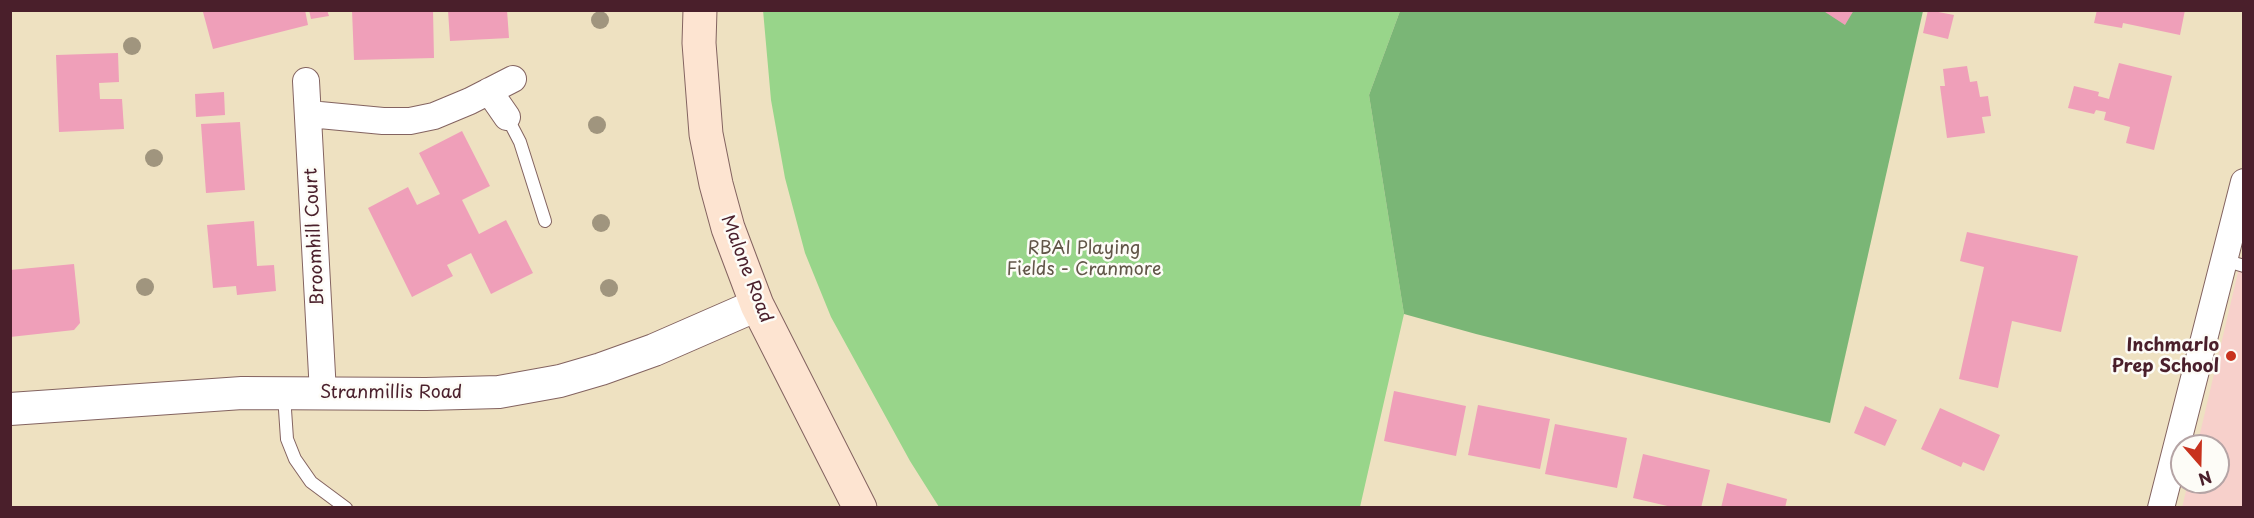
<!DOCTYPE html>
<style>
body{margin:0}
#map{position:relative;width:2254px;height:518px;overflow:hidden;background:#eee1c1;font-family:"Playpen Sans",sans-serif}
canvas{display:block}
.frame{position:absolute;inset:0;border:12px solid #4a1f2b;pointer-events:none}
.north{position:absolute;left:2170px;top:434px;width:60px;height:60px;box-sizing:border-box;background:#fdfcf7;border:2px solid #b5a4a5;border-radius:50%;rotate:160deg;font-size:16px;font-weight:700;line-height:24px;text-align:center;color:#4a1f2b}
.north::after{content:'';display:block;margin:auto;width:21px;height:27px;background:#c8321e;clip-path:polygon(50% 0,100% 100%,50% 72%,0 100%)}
</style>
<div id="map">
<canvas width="2254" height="518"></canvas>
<div class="frame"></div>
<div class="north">N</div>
</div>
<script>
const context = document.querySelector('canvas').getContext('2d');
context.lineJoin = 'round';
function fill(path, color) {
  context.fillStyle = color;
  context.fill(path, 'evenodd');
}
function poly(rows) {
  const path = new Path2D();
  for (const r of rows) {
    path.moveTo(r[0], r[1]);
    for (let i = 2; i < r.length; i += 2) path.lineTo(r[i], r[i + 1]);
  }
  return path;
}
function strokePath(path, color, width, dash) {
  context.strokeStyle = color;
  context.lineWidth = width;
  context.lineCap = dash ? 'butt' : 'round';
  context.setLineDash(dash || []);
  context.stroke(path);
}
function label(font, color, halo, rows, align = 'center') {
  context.font = font + ' "Playpen Sans",sans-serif';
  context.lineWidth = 5;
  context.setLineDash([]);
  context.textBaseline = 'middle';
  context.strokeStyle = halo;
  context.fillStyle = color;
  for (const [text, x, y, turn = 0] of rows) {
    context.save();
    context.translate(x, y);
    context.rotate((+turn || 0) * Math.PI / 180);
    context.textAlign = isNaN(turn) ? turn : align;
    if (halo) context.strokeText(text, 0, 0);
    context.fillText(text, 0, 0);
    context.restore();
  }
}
const built = poly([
 [2243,251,2243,507,2182,508,2188,482,2218,482,2218,446,2197,446]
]);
const green = poly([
 [763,10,1400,11,1369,95,1404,314,1360,507,939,507,910,461,831,317,805,253,785,178,771,100]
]);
const forest = poly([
 [1400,11,1923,11,1830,423,1476,334,1404,314,1369,95]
]);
const building = poly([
 [207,10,305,10,308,25,213,49,203,12],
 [309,10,327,10,329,16,311,19],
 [352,10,433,10,434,58,354,60],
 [448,10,507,10,509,38,450,41],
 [1822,10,1854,10,1845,25],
 [1928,10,1954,15,1948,39,1923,33],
 [2097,10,2185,10,2180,35,2123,23,2122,28,2094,23],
 [118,53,119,82,99,83,100,99,122,99,124,129,59,132,56,55],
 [2119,63,2172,76,2154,150,2126,143,2130,127,2104,120,2106,112,2096,110,2094,114,2068,108,2074,86,2099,92,2098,96,2109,99],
 [1967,66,1970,82,1977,81,1980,97,1988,96,1991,116,1982,117,1985,133,1947,138,1940,86,1945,86,1943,69],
 [224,92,225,115,196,117,195,94],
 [240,122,245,190,206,193,201,124],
 [462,131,490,186,462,200,479,234,506,220,533,273,491,294,471,253,447,265,453,276,412,297,368,208,408,187,417,205,440,194,419,153],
 [254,221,257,266,274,265,276,291,237,295,236,286,213,288,207,225],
 [1967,232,2078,256,2061,332,2012,321,1998,388,1959,379,1984,267,1960,261],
 [74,264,80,323,74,330,10,337,10,270],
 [1394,391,1466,406,1456,456,1384,441],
 [1478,405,1550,419,1540,469,1468,455],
 [1865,406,1897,420,1885,446,1854,433],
 [1940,408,2000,435,1984,471,1963,462,1961,467,1921,449],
 [1555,424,1627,438,1617,488,1545,474],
 [1643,454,1710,470,1701,508,1676,508,1633,498],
 [1727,483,1787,499,1785,508,1721,508]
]);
const service = poly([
 [507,117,520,142,545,221],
 [2224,260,2244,266],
 [284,395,287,439,295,459,311,482,346,508]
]);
const minor = poly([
 [306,81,323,393],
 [489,91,507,117],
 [309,114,383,121,410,121,434,116,470,101,513,79],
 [2161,508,2244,182]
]);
const tertiary = poly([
 [10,409,242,393,426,394,499,392,560,381,601,369,654,350,757,305]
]);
const secondary = poly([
 [700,10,699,43,706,134,716,184,728,228,757,305,860,508]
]);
const trees = [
 [600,20],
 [132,46],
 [597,125],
 [154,158],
 [601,223],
 [145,287],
 [609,288]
];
const markers = [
 [2231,356,6,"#c8321e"]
];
const streetNames = [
 ["Broomhill Court",315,237,-93],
 ["Malone Road",746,269,69],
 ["Stranmillis Road",391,393]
];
const parkNames = [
 ["RBAI Playing",1084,249],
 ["Fields - Cranmore",1084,270]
];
const poiNames = [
 ["Inchmarlo",2219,346],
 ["Prep School",2219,367]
];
fill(built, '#f7d0cb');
fill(green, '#98d58a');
fill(forest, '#7ab676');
fill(building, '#ef9fb9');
strokePath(service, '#836360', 14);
strokePath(minor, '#836360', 28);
strokePath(tertiary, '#836360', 34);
strokePath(secondary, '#836360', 35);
strokePath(service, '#fff', 12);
strokePath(minor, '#fff', 26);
strokePath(tertiary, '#fff', 32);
strokePath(secondary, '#fde4d1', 33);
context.fillStyle = '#a0957e';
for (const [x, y] of trees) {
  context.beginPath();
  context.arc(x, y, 9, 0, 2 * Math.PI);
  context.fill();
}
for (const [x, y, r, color] of markers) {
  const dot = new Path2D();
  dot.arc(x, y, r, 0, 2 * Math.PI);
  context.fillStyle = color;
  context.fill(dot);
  strokePath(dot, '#fdfcf7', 2);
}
label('18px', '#4a1f2b', '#fdfcf7', streetNames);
label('18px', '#615648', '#fdfcf7', parkNames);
label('bold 18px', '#4a1f2b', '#fdfcf7', poiNames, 'right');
</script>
